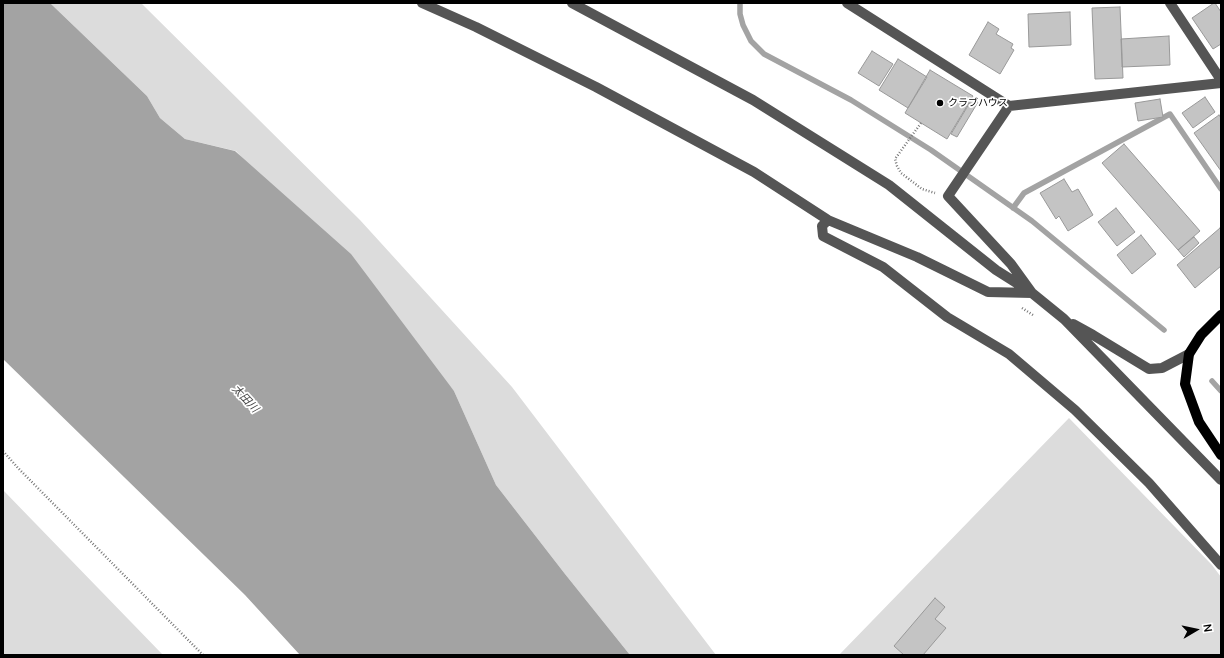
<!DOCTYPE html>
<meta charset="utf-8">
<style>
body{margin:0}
#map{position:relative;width:1224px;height:658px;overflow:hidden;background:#fff;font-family:Manrope,sans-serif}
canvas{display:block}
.frame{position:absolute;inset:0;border:4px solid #000;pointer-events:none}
.north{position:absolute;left:1176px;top:610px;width:40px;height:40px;-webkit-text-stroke:3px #fff;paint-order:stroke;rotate:81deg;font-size:11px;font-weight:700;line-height:16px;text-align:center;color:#000}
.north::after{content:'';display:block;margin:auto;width:14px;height:18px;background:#000;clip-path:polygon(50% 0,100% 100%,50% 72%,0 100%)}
</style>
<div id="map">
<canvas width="1224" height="658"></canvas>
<div class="frame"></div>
<div class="north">N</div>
</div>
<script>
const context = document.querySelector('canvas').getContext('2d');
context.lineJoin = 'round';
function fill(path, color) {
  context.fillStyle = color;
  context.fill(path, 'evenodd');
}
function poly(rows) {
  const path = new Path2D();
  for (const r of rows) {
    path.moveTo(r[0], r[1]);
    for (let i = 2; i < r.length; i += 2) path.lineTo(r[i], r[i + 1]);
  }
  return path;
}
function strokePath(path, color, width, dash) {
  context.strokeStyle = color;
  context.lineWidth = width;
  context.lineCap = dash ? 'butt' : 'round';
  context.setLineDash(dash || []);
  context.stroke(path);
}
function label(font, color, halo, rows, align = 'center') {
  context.font = font + ' Manrope,"Noto Sans JP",sans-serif';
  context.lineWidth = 3.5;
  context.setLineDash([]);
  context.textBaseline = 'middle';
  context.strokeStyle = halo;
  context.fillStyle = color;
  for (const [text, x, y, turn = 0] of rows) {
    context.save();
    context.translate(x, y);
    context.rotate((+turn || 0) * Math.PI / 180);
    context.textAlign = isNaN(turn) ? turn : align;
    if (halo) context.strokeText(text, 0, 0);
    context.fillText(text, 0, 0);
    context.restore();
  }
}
const green = poly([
 [50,3,141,3,360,220,512,387,716,655,630,655,565,574,496,485,454,391,236,151,185,139,160,118,147,96],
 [1069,418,1212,565,1221,577,1221,655,839,655],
 [3,490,163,655,3,655]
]);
const water = poly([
 [3,3,50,3,147,96,160,118,185,139,235,151,351,254,454,391,496,485,565,574,630,655,300,655,245,595,3,359]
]);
const stream = poly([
 [740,3,740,14,743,25,751,41,764,54,851,100,931,150,1032,221,1164,330],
 [1013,208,1024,193,1170,114,1221,189],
 [1212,381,1221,391]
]);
const building = poly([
 [1214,3,1215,3,1221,12,1221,44,1213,49,1192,18,1214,3],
 [1120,7,1123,78,1095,79,1092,8,1120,7],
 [1070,12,1071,45,1029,47,1028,14,1070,12],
 [988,22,999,29,996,34,1013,44,1011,48,1014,50,1000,74,969,55,988,22],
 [1169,36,1170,65,1122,67,1121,39,1169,36],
 [872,51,893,64,879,86,858,73,872,51],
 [898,59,927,77,908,108,879,90,898,59],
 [930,70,973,96,947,139,905,113,930,70],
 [1205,97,1215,112,1193,128,1182,113,1205,97],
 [972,99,978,102,957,137,951,134,972,99],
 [1160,99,1163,117,1138,121,1135,103,1160,99],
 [1219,115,1221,118,1221,171,1194,133,1219,115],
 [1124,144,1200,231,1178,250,1102,163,1124,144],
 [1064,179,1072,192,1078,189,1093,215,1068,231,1059,216,1056,219,1040,193,1064,179],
 [1116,208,1135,232,1117,246,1098,222,1116,208],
 [1220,228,1221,229,1221,266,1195,288,1177,265,1220,228],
 [1141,235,1156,254,1132,274,1117,255,1141,235],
 [1194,237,1199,243,1184,257,1178,250,1194,237],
 [935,598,945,607,935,619,946,628,923,655,904,655,894,646,935,598]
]);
const path = poly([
 [921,123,895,159,897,166,901,173,922,189,935,193],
 [1022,308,1033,315],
 [3,451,18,468,203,655]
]);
const minor = poly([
 [422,3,476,27,596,87,754,172,828,220,917,257,988,292,1032,293],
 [572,3,753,100,889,185,996,270,1026,289],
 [847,3,1009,106],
 [1170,3,1221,80],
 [1221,83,1009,106,948,196,1011,264,1032,293,1064,319,1221,480],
 [828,220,822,226,823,236,883,267,947,317,1009,354,1075,410,1149,483,1221,565],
 [1073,324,1093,335,1149,369,1162,368,1189,354]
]);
const major = poly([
 [1221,315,1201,335,1189,354,1185,384,1199,422,1221,455]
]);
const markers = [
 [940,103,4,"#000"]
];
const poiNames = [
 ["クラブハウス",948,103]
];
const waterNames = [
 ["太田川",245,399,47]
];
fill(green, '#dcdcdc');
fill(water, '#a3a3a3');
strokePath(stream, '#a3a3a3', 5.5);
fill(building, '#c4c4c4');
strokePath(building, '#999', 1);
strokePath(path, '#777', 2.5, [1, 2]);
strokePath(minor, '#555', 10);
strokePath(major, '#000', 10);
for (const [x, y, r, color] of markers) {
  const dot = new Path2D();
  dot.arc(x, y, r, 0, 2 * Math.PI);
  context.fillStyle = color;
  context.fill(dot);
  strokePath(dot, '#fff', 1.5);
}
label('10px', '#000', '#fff', poiNames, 'left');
label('italic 11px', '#444', '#fff', waterNames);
</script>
